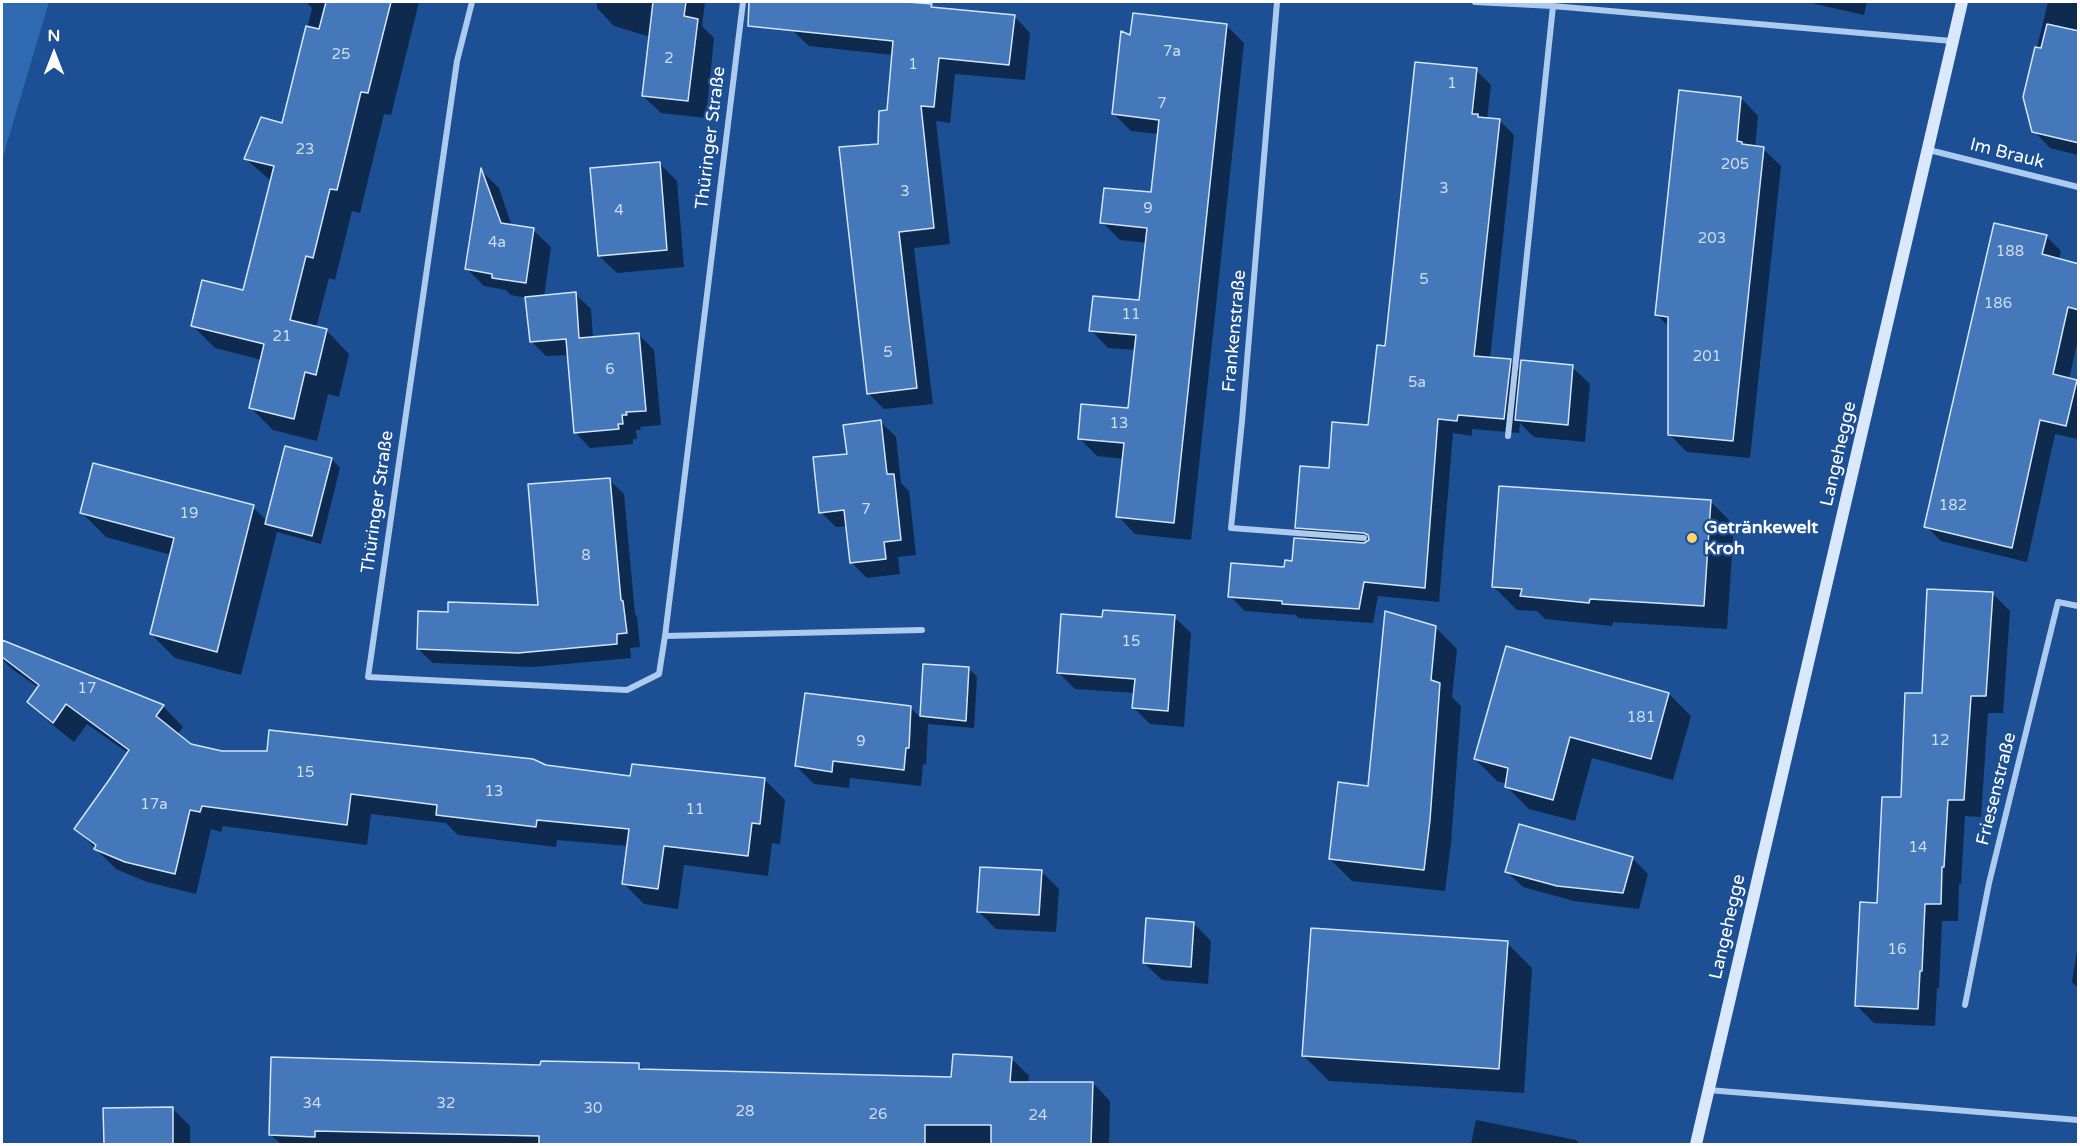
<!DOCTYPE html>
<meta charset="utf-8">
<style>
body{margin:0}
#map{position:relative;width:2080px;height:1146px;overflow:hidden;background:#1c4f93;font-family:"Varela Round",sans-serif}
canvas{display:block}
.frame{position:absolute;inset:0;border:3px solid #fff;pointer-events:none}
.north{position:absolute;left:24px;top:24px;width:60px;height:60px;-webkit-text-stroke:4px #1c4f93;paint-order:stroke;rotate:0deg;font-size:16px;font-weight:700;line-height:24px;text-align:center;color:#fff}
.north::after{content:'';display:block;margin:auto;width:21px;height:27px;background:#fff;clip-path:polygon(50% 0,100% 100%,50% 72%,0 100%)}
</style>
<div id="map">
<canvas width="2080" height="1146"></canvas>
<div class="frame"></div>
<div class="north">N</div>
</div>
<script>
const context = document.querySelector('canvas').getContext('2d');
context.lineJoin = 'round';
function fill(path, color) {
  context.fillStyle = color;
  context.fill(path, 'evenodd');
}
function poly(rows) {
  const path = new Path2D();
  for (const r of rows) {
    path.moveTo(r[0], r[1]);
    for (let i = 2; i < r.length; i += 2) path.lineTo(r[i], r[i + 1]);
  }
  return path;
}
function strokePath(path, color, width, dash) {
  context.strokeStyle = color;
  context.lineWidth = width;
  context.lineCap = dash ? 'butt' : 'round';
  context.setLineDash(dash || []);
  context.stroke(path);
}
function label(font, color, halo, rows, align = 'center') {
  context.font = font + ' "Varela Round",sans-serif';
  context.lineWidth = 4.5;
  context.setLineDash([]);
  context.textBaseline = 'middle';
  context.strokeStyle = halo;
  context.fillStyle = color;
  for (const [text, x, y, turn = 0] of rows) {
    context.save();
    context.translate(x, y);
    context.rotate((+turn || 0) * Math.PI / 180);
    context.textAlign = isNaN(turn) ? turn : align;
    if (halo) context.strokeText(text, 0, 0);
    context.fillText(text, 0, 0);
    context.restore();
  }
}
const green = poly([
 [2,2,49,2,2,160]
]);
const shadow = poly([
 [306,2,419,2,391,115,384,114,360,213,352,211,335,280,329,278,316,328,327,331,349,354,339,397,328,394,317,441,273,430,250,407,262,360,215,348,192,325,244,292,272,182,246,159,284,125,312,8],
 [597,2,705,2,702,26,714,38,706,118,661,113,643,96,650,37,614,26,597,8],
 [795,2,892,2,931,5,935,9,1014,16,1030,33,1025,80,955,74,950,123,936,121,950,244,914,248,933,404,884,409,868,393,880,145,888,111,893,55,809,46,792,30],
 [1807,2,1867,2,1864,15],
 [2048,2,2078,2,2078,155,2050,148,2034,131,2025,97],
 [1227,26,1244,43,1191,540,1135,534,1118,516,1124,459,1097,456,1079,438,1129,410,1135,350,1108,348,1091,330,1140,302,1147,243,1120,240,1102,222,1152,194,1159,134,1131,131,1114,114,1131,37],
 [1476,70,1491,85,1487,119,1499,120,1514,135,1490,359,1510,361,1521,372,1572,367,1590,384,1585,442,1534,437,1520,423,1519,433,1472,429,1472,436,1453,433,1439,602,1378,596,1373,623,1298,618,1296,615,1245,611,1230,596,1286,569,1294,563,1310,541,1296,527,1330,470,1369,426,1386,348],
 [1741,98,1758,116,1755,148,1763,149,1781,166,1750,458,1687,452,1669,434,1669,327,1657,315],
 [659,163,677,181,684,267,617,273,599,256],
 [482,172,499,188,512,227,533,230,551,247,544,297,575,294,591,309,593,338,639,335,654,350,661,425,640,427,641,430,636,430,637,439,633,439,633,444,590,448,575,432,569,355,546,356,531,341,527,298,511,295,506,290,484,286,467,269],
 [2046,236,2061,251,2059,260,2078,265,2078,340,2069,379,2078,383,2078,439,2055,434,2027,562,1941,541,1926,526],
 [881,422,896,437,901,483,909,491,916,555,898,557,900,574,867,578,852,563,848,526,836,527,821,512,848,455],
 [332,459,340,468,321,544,277,532,241,675,175,658,151,634,171,555,106,537,82,513,253,507,267,521],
 [609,480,624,494,635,614,637,617,640,647,630,648,631,658,533,667,433,663,418,649,449,614,540,607],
 [1711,502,1734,525,1727,629,1613,622,1612,626,1545,619,1537,611,1517,610,1494,587],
 [1992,593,2010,611,2003,713,1988,713,1981,817,1965,816,1961,884,1959,884,1958,921,1942,921,1939,988,1937,988,1935,1026,1874,1023,1856,1005,1924,695],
 [1174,617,1191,633,1184,727,1150,724,1134,708,1135,693,1075,689,1058,672,1104,618],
 [1435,627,1457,649,1452,697,1461,706,1451,843,1445,891,1352,881,1330,859,1370,787],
 [2,641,163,706,183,727,177,735,190,746,222,753,545,767,631,778,765,780,785,800,780,844,772,843,768,876,684,865,678,909,644,904,624,884,628,846,557,840,556,847,458,835,446,823,371,814,367,845,223,826,221,832,211,829,196,894,147,882,116,869,76,829,128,753,87,724,74,742,49,722,29,702,39,688,12,669,2,659],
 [924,666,969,669,977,677,974,728,928,724,926,765,923,764,921,786,850,778,849,788,814,784,796,766,910,707,921,718],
 [1669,694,1691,716,1673,780,1592,758,1575,821,1529,809,1507,787,1507,784,1497,781,1475,759],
 [1632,858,1648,874,1639,909,1574,901,1523,887,1507,872],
 [1041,871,1059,889,1056,932,996,929,979,912],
 [1193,923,1211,941,1208,984,1162,980,1144,963],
 [1507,943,1532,968,1524,1093,1329,1081,1304,1056],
 [2078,944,2078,988,2072,982],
 [1011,1058,1029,1076,1028,1083,1093,1083,1110,1101,1109,1144,281,1144,271,1135,542,1067,638,1064,644,1070,952,1078],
 [172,1108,190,1126,190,1144,105,1144,105,1110],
 [1476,1120,1576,1140,1580,1144,1471,1144],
 [1857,1143,1878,1144,1857,1144]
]);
const building = poly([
 [326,2,391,2,368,93,361,92,337,190,330,189,313,258,306,256,290,320,327,329,316,375,305,372,294,419,249,408,264,344,191,326,202,280,243,290,274,166,244,159,261,117,282,123,306,26,319,29,326,2],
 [653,2,686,2,684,16,698,19,688,101,642,96,653,2],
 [749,2,907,2,932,4,931,7,1015,15,1009,65,939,58,934,107,921,106,934,228,899,232,917,388,867,394,839,147,878,144,879,111,887,110,893,41,748,26,749,2],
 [1133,13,1227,24,1174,523,1116,517,1124,443,1078,439,1081,404,1128,408,1136,335,1089,331,1093,296,1139,300,1147,228,1100,223,1104,188,1151,192,1159,120,1112,114,1121,31,1130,35,1133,13],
 [2047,24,2079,31,2079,143,2032,132,2023,97,2035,47,2041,48,2047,24],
 [1415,62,1477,68,1472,114,1478,114,1478,117,1500,119,1474,356,1511,359,1504,419,1458,415,1457,421,1438,419,1425,588,1364,582,1359,609,1282,604,1282,601,1228,597,1231,563,1284,567,1285,560,1292,561,1294,538,1364,543,1369,540,1368,535,1364,533,1295,528,1300,466,1329,468,1332,422,1368,425,1377,345,1385,346,1415,62],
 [1679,90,1741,97,1737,141,1742,142,1742,144,1764,147,1733,441,1668,435,1668,317,1655,315,1679,90],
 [660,162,667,250,598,256,590,168,660,162],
 [481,168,501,223,534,228,526,283,492,278,492,274,465,269,481,168],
 [1994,223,2047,235,2042,254,2079,264,2079,310,2068,307,2053,374,2077,380,2066,426,2040,420,2012,548,1924,527,1994,223],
 [576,292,579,338,639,333,646,411,626,412,627,415,622,415,623,424,618,424,619,429,574,433,566,339,530,342,525,297,576,292],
 [1521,360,1573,365,1568,425,1515,420,1521,360],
 [881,420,887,474,894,474,901,540,884,542,886,559,850,563,844,510,819,513,813,457,847,454,843,425,881,420],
 [285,446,332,458,312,536,265,524,285,446],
 [93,463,254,505,217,652,150,634,174,538,80,513,93,463],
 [610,478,621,600,623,601,627,633,617,634,617,644,518,653,417,649,418,611,448,612,448,602,538,605,528,484,610,478],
 [1499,486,1711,500,1704,606,1590,599,1589,603,1520,596,1522,589,1492,587,1499,486],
 [1927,589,1993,592,1986,696,1971,696,1964,800,1948,800,1944,867,1942,867,1941,904,1925,904,1922,971,1920,971,1918,1009,1855,1006,1860,902,1877,903,1882,797,1901,797,1905,693,1922,693,1927,589],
 [1103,610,1175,615,1168,711,1132,708,1135,679,1057,673,1061,614,1102,617,1103,610],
 [1385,611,1436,626,1431,680,1440,683,1430,820,1424,870,1329,859,1338,782,1368,786,1385,611],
 [2,640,164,705,156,716,191,744,222,751,267,751,269,730,533,759,546,765,630,776,632,764,765,778,760,824,752,823,748,856,664,846,658,889,622,884,629,829,537,820,536,827,436,815,437,805,351,794,347,825,202,806,200,812,190,810,175,874,125,862,94,849,96,845,74,829,109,780,129,750,66,704,53,723,27,702,39,685,2,657,2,640],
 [1506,646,1669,693,1651,759,1570,737,1553,800,1505,787,1508,768,1474,759,1506,646],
 [923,664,969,667,966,721,920,716,923,664],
 [805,693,911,706,909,748,906,748,904,770,833,761,832,772,795,766,805,693],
 [1519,824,1633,857,1623,893,1557,886,1505,872,1519,824],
 [980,867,1042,870,1039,915,977,912,980,867],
 [1146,918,1194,922,1191,967,1143,963,1146,918],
 [1311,928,1508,941,1499,1069,1302,1056,1311,928],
 [953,1054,1012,1057,1010,1082,1093,1082,1091,1144,991,1144,991,1125,925,1125,925,1144,539,1144,539,1136,315,1131,315,1137,269,1135,271,1057,540,1065,541,1061,639,1063,639,1069,951,1077,953,1054],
 [173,1107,173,1144,104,1144,103,1108,173,1107]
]);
const street = poly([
 [472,2,457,61,368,677,627,690,659,674,665,636,743,2],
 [1277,2,1242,421,1231,528,1364,538],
 [1475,2,1553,6,1952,41],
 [1929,150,2078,187],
 [1508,436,1553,6],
 [665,636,922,630],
 [1965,1005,1989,883,2058,602,2078,606],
 [1708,1090,2078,1120]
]);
const secondary = poly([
 [1696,1144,1962,2]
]);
const markers = [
 [1692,538,6,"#ffd46a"]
];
const numberNames = [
 ["7a",1172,52],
 ["25",341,55],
 ["2",669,59],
 ["1",913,65],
 ["1",1452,84],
 ["7",1162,104],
 ["23",305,150],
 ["205",1735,165],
 ["3",1444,189],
 ["3",905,192],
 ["9",1148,209],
 ["4",619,211],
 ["203",1712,239],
 ["4a",497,243],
 ["188",2010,252],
 ["5",1424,280],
 ["186",1998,304],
 ["11",1131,315],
 ["21",282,337],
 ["5",888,353],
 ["201",1707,357],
 ["6",610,370],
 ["5a",1417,383],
 ["13",1119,424],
 ["182",1953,506],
 ["7",866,510],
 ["19",189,514],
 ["8",586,556],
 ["15",1131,642],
 ["17",87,689],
 ["181",1641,718],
 ["12",1940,741],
 ["9",861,742],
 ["15",305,773],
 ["13",494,792],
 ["17a",154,805],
 ["11",695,810],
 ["14",1918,848],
 ["16",1897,950],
 ["34",312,1104],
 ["32",446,1104],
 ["30",593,1109],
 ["28",745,1112],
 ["26",878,1115],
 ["24",1038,1116]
];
const streetNames = [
 ["Thüringer Straße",711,138,-83],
 ["Im Brauk",2007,154,14],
 ["Frankenstraße",1235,331,-85],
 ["Langehegge",1839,454,-77],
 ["Thüringer Straße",378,502,-82],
 ["Friesenstraße",1997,789,-76],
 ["Langehegge",1728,927,-77]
];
const poiNames = [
 ["Getränkewelt",1704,528],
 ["Kroh",1704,549]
];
fill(green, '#2f69b1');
fill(shadow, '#0007');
fill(building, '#4478ba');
strokePath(building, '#d3e5fa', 1.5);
strokePath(street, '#adcaef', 6);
strokePath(secondary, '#dae8fb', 12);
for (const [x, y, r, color] of markers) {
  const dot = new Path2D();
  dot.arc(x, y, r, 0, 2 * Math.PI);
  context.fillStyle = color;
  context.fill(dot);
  strokePath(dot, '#1c4f93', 2);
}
label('15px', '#d0ddee', null, numberNames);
label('18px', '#fff', '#1c4f93', streetNames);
label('bold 18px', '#fff', '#1c4f93', poiNames, 'left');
</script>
